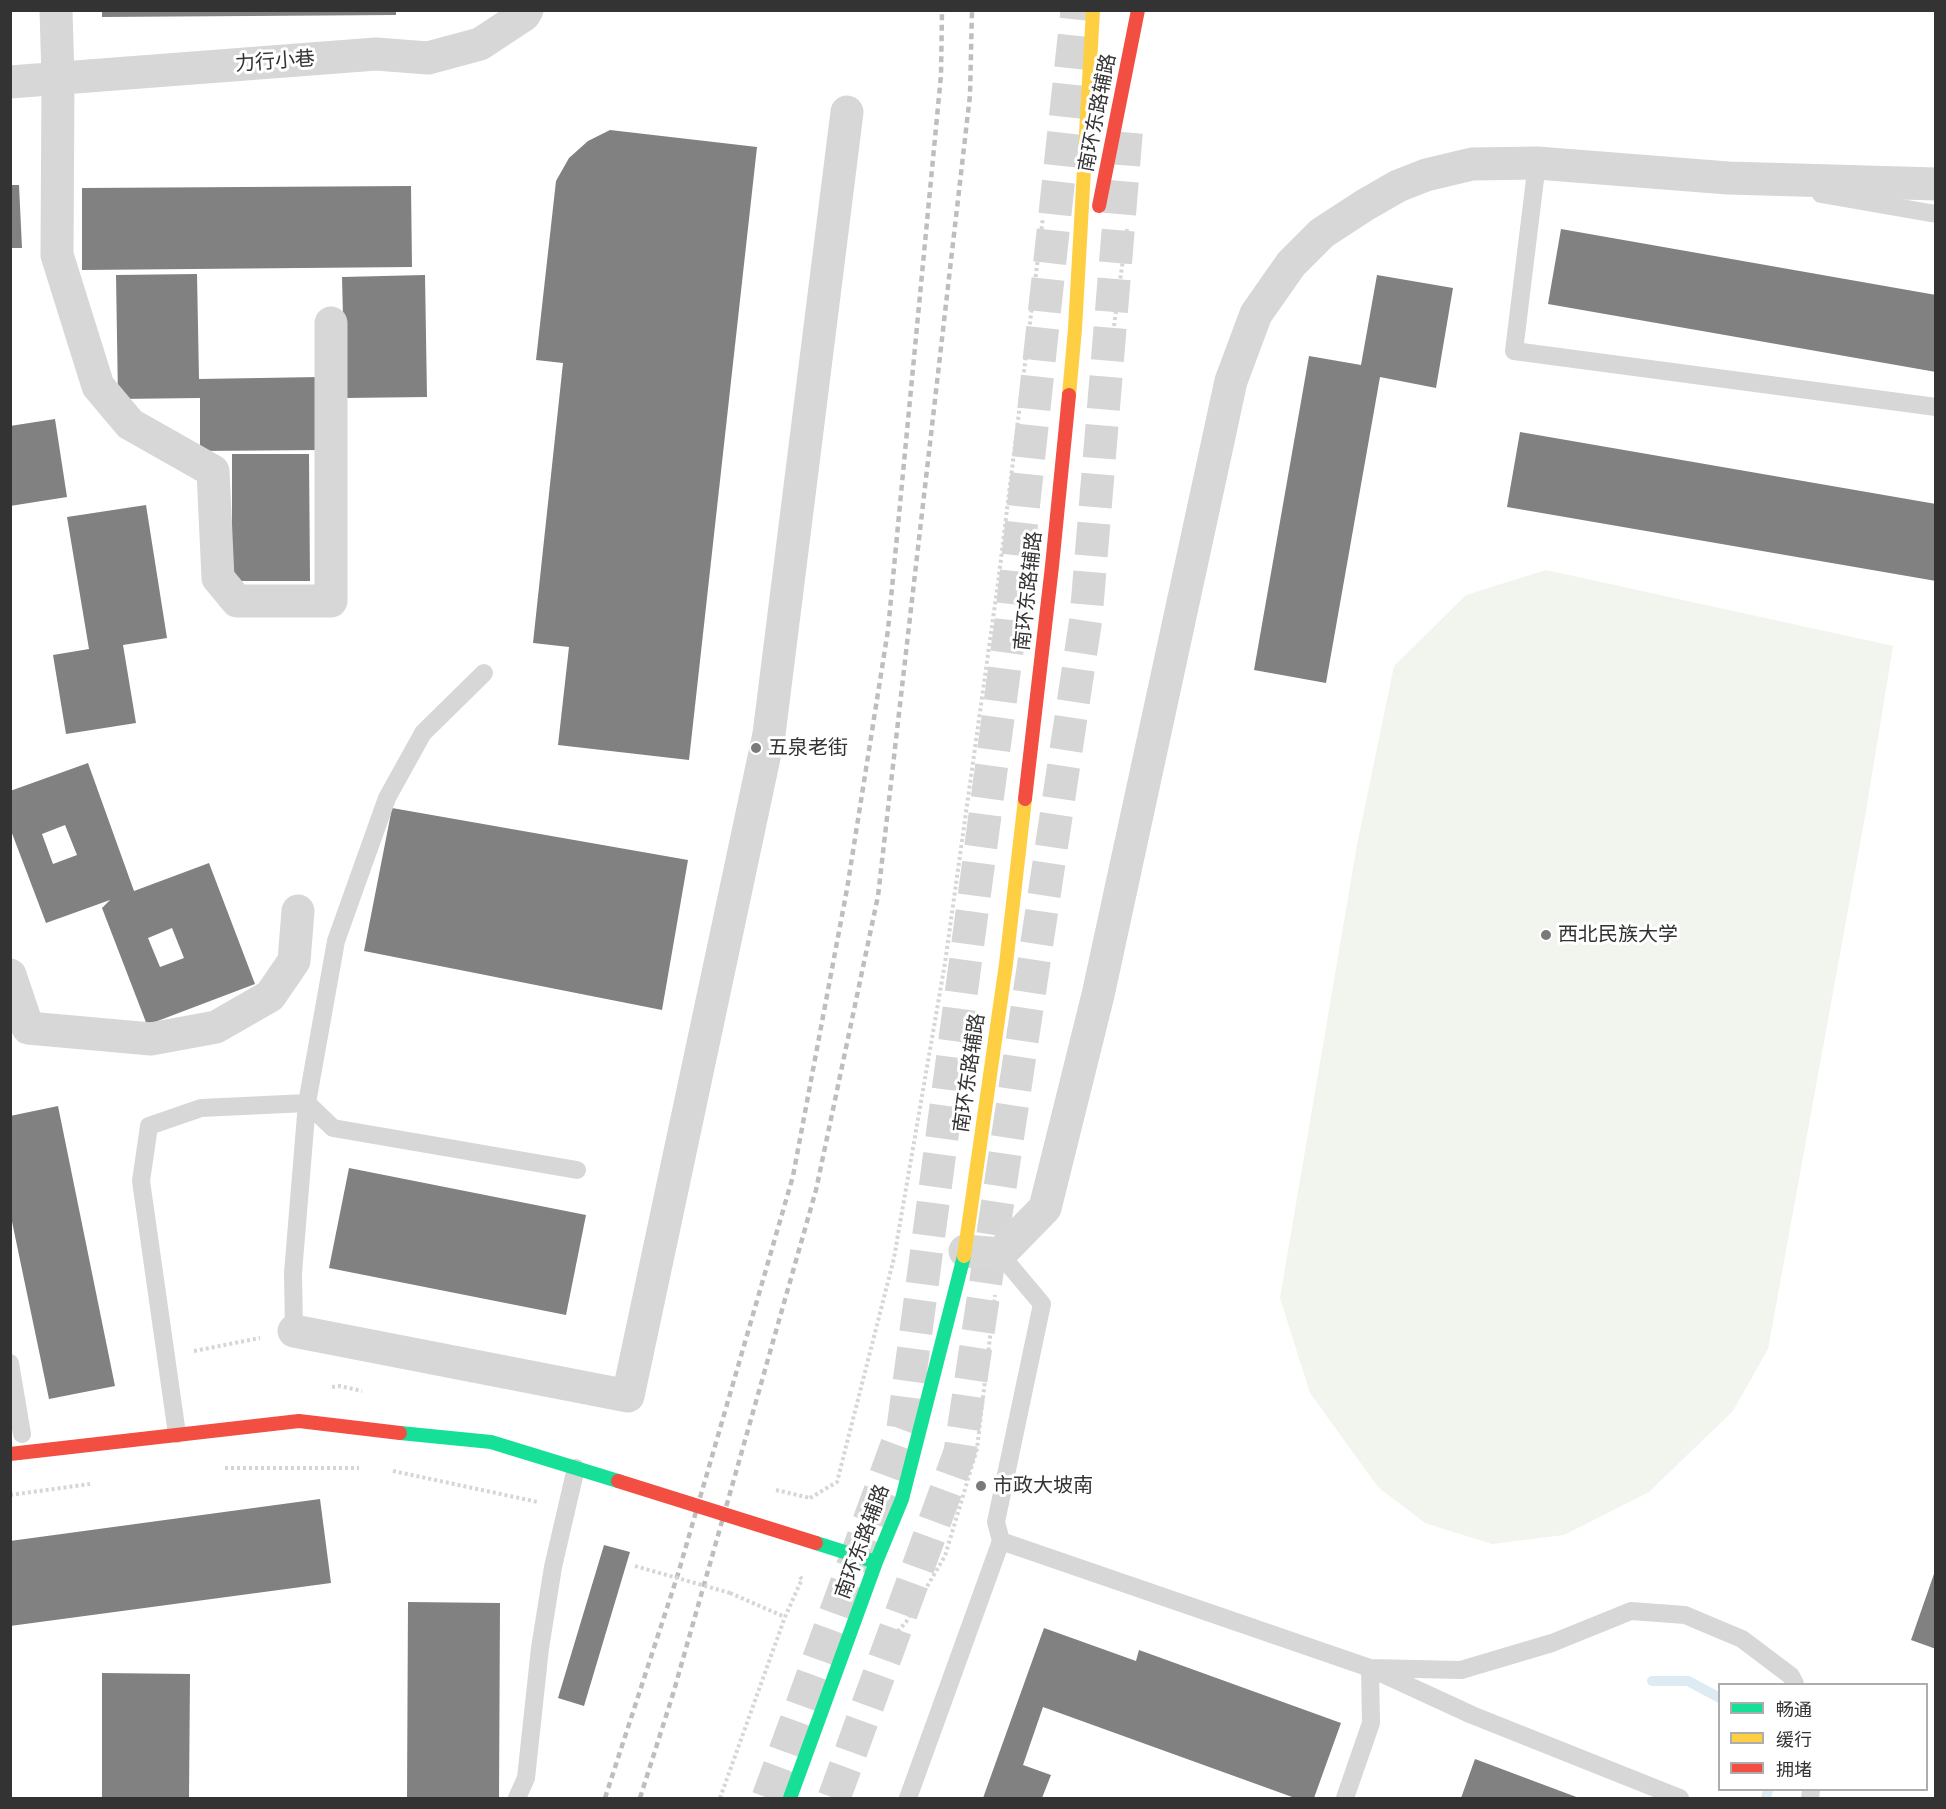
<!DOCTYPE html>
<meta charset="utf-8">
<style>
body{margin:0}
#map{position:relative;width:1946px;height:1809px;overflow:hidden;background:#fff;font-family:Manrope,"Noto Sans SC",sans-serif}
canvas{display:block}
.frame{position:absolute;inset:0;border:12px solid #333;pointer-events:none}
.legend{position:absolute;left:1718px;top:1683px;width:210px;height:108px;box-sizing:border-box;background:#fff;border:2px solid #adadad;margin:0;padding:8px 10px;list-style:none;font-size:18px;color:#333}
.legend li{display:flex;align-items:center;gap:12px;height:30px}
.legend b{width:30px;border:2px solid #adadad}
</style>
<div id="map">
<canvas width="1946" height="1809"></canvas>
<div class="frame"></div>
<ul class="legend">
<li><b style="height:8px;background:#16e098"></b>畅通</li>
<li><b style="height:8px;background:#ffcf43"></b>缓行</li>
<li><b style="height:8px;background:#f24e42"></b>拥堵</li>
</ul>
</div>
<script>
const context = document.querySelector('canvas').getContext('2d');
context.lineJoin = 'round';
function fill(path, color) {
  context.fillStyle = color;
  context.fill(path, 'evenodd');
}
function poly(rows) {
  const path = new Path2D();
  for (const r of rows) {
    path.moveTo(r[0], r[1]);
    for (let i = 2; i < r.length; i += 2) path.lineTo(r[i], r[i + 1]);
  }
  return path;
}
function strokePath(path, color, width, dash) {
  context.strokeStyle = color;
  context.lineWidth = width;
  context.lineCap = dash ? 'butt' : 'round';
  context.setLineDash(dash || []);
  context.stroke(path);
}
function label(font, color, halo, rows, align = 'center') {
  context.font = font + ' Manrope,"Noto Sans SC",sans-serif';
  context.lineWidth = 6;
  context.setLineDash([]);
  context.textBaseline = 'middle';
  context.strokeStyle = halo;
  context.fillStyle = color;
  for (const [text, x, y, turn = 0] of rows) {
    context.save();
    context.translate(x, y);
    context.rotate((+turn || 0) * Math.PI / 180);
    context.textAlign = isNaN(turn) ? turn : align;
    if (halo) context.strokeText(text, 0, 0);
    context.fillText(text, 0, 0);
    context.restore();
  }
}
const green = poly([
 [1546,570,1893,646,1866,811,1768,1349,1733,1411,1649,1492,1564,1535,1492,1544,1425,1523,1378,1487,1310,1393,1280,1298,1357,845,1394,666,1466,595]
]);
const stream = poly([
 [1652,1681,1688,1681,1720,1698],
 [1766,1798,1768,1790]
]);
const building = poly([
 [102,10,396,10,396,15,102,17],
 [610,130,757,147,689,760,558,745,569,647,533,643,563,363,536,360,556,181,569,158,588,141],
 [10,185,19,185,22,248,10,248],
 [411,186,412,267,82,270,82,188],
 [1561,229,1936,295,1936,372,1548,304],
 [197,274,199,379,320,377,322,450,200,451,200,398,118,399,116,275],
 [425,275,427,397,345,398,342,277],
 [1377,275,1453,288,1436,388,1380,377,1326,683,1254,670,1309,356,1361,365],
 [55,419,67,497,10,506,10,426],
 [1520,432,1936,504,1936,581,1507,507],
 [232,454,309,454,310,581,232,581],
 [146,505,167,638,123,645,136,723,66,734,53,655,89,649,67,517],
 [88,763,134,891,209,863,255,984,147,1025,102,908,110,900,46,923,10,828,10,791],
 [65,825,77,855,53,864,42,834],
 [172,928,184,958,160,967,148,938],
 [392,808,688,860,662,1010,364,951],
 [58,1106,115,1386,49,1399,10,1212,10,1116],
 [349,1168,586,1215,566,1315,329,1268],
 [320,1499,331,1583,10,1626,10,1541],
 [604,1545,630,1552,584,1706,558,1698],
 [1935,1571,1936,1571,1936,1649,1911,1640],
 [408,1602,500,1603,499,1798,407,1798],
 [1044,1628,1136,1661,1139,1650,1341,1723,1314,1798,1295,1798,1043,1707,1023,1765,1051,1775,1042,1798,983,1798],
 [102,1673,190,1674,189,1798,102,1798],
 [1475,1759,1579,1798,1461,1798]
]);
const highwayTunnel = poly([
 [768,1798,903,1428,1011,621,1077,10],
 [834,1798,960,1452,1086,618,1127,124]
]);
const path = poly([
 [1114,326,1127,229],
 [194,1351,260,1338],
 [332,1387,340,1386,362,1391],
 [225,1468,359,1468],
 [393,1471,538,1502],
 [10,1495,90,1484],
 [810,1498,837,1482,894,1258,945,963,998,583,1043,217],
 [730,1593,785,1617],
 [886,1645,906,1622,945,1556,977,1449,995,1295],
 [720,1798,785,1617,802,1579,799,1576]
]);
const lane = poly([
 [1537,163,1514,351,1936,407],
 [1821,194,1936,214],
 [1000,1254,1042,1304,996,1522,1001,1541,1370,1668,1461,1670,1552,1643,1631,1611,1685,1615,1742,1639,1791,1676,1795,1684],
 [294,1331,293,1273,307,1103,336,941,387,798,423,733,484,673],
 [10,1363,22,1434],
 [177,1434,141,1181,149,1126,201,1108,307,1103,333,1128,577,1170],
 [517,1798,526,1778,540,1648,553,1567,576,1468],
 [908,1798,1001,1541],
 [1345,1798,1371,1723,1370,1668,1472,1715,1680,1798],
 [1810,1798,1811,1790]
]);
const street = poly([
 [56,10,58,78,57,255,98,386,130,424,213,471,218,578,237,601,331,601,331,323],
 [10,82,376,54,428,58,480,44,524,15,527,10],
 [10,975,28,1028,151,1039,216,1027,270,996,294,961,298,911],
 [965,1251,1000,1254,1045,1208,1098,995,1231,381,1256,314,1291,264,1322,233,1365,205,1398,186,1426,175,1472,164,1537,163,1728,178,1936,184],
 [294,1331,628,1396,769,734,847,112]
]);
const fast = poly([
 [400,1433,491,1442,618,1481],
 [816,1543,876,1562],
 [790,1798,876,1562,902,1499,964,1256]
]);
const slow = poly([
 [1069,395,1075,329,1093,10],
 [964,1256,1006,964,1025,799]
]);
const jam = poly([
 [1099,206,1138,10],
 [1025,799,1052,566,1069,395],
 [10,1454,299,1421,400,1433]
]);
const rail = poly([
 [605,1798,678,1574,793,1176,847,889,888,630,941,75,942,10],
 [640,1798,673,1694,816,1190,878,896,970,95,972,10]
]);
const pathBridge = poly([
 [776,1490,810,1498],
 [635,1566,730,1593]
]);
const jamBridge = poly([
 [618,1481,816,1543]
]);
const markers = [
 [756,748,6,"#7a7a7a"],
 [1546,935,6,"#7a7a7a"],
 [981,1486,6,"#7a7a7a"]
];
const streetNames = [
 ["力行小巷",275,62,-4],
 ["南环东路辅路",1098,113,-79],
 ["南环东路辅路",1029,591,-84],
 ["南环东路辅路",970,1073,-82],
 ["南环东路辅路",863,1542,-70]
];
const poiNames = [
 ["五泉老街",768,748],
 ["西北民族大学",1558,935],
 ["市政大坡南",993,1486]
];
fill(green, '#f1f5ed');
strokePath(stream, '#ddebf3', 10);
fill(building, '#818181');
strokePath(highwayTunnel, '#d6d6d6', 33, [33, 16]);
strokePath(path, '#d6d6d6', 4, [3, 3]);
strokePath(lane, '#d7d7d7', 18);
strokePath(street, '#d7d7d7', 33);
strokePath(fast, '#16e098', 14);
strokePath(slow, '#ffcf43', 14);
strokePath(jam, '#f24e42', 14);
strokePath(rail, '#bebebe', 4.5, [6, 4.5]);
strokePath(pathBridge, '#d6d6d6', 4, [3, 3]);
strokePath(jamBridge, '#f24e42', 14);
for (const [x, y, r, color] of markers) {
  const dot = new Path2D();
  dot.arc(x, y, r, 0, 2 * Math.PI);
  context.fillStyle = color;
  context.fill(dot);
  strokePath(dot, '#fff', 2);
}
label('20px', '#333', '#fff', streetNames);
label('20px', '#333', '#fff', poiNames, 'left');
</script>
